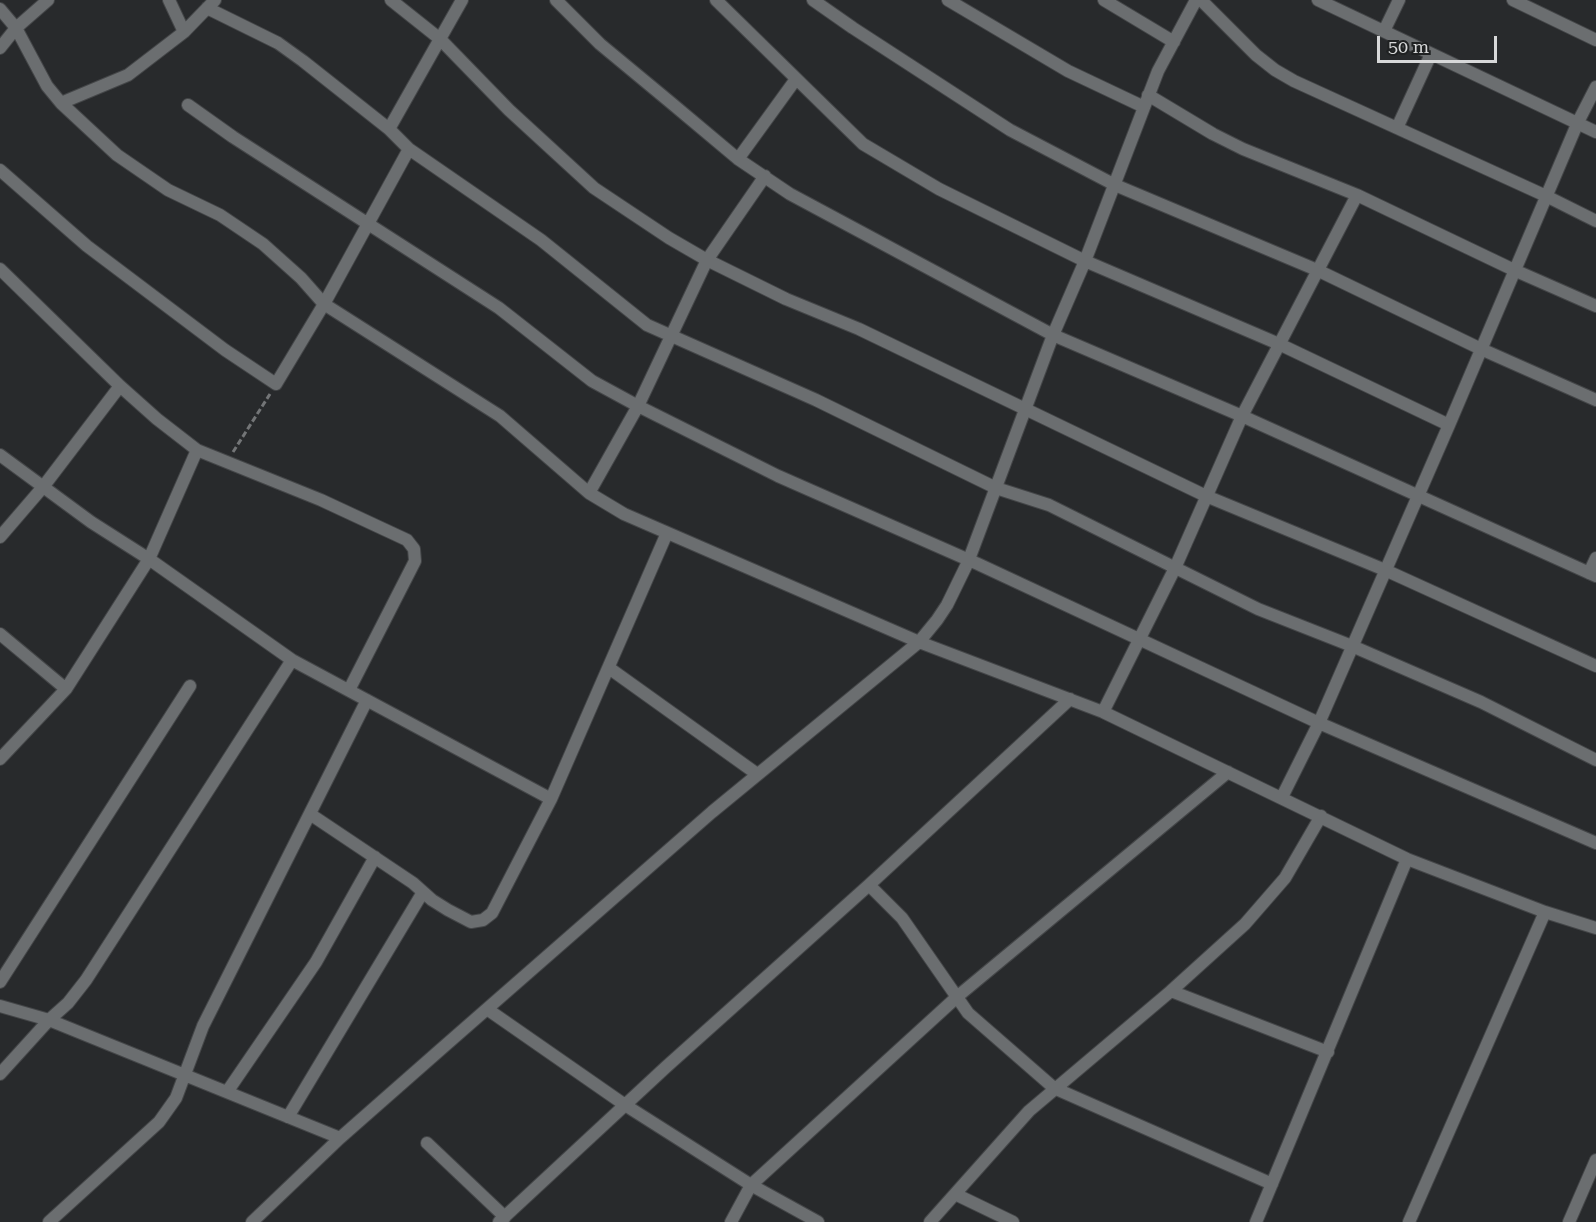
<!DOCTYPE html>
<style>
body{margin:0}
#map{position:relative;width:1596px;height:1222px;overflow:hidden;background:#282a2c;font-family:"Roboto Serif",serif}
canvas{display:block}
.scale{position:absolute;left:1377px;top:36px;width:120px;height:27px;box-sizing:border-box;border:3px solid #d7d8d9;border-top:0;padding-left:8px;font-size:18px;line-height:21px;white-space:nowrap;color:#d7d8d9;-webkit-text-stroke:4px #1f2122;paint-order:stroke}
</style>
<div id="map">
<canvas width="1596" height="1222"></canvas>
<div class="scale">50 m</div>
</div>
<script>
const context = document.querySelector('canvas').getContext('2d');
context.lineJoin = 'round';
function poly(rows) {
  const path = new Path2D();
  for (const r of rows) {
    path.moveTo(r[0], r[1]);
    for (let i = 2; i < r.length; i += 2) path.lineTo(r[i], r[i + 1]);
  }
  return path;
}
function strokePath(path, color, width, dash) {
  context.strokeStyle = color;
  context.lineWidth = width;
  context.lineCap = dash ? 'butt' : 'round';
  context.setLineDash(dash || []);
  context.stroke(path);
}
const path = poly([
 [233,452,270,394]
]);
const street = poly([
 [169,0,184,32],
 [391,0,440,39,509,110,594,188,669,238,707,260,786,299,859,329,1206,496,1385,570,1596,666],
 [556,0,600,44,670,102,738,159,790,194,1053,335,1242,416,1596,576],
 [716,0,863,144,939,189,1085,261,1279,344,1449,425],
 [813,0,853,28,1010,130,1115,185,1317,270,1481,349,1596,400],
 [948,0,1068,71,1144,107],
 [1104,0,1174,42],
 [1201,0,1256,55,1275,70,1294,81,1546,196,1596,221],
 [1318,0,1596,132],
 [1513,0,1596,40],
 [207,8,278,43,303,61,389,129,409,149,541,240,647,325,816,400,996,488,1049,505,1258,609,1352,646,1481,702,1596,760],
 [0,9,16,28,47,86,61,103,117,155,168,190,220,215,263,244,301,278,324,304,500,416,589,493,624,514,919,642,1103,712,1407,859,1545,912,1596,928],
 [1384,31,1399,0],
 [0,48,16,28,48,0],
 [1148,95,1213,134,1243,149,1357,195,1514,270,1596,306],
 [61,103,128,75,184,32,215,0],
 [188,105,233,137,499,308,592,381,638,406,778,476,978,564,1319,723,1596,843],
 [1397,128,1431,54],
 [389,129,462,0],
 [738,159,796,79],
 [0,170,87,246,225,350,276,384,324,304,409,149],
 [0,269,120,386,157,419,197,450,321,500,407,540,414,549,415,561,349,690],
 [0,455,91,522,149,559,292,660,551,799],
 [589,493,638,406,707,260,765,176],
 [0,537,43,487,120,386],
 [1589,573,1596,558],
 [0,634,66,689],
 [609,668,757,774],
 [1103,712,1175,568,1242,416,1357,195],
 [0,759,66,689,149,559,197,450],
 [1282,797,1319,723,1449,425,1578,122,1596,87],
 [310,814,413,883,432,900,448,910,471,922,483,920,492,913,551,799,667,533],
 [869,885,902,918,968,1013,1054,1088,1272,1184],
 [0,982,190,686],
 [1171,991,1328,1052],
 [0,1006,49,1020,340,1138],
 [487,1009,625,1105,751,1185,818,1222],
 [0,1074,49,1020,68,1003,86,980,292,660],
 [227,1092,316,962,375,857],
 [288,1117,423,892],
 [427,1143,505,1217],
 [955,1194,1013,1222],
 [49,1222,159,1122,176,1098,203,1026,367,700],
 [252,1222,340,1138,440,1050,712,812,919,642,937,620,947,605,968,562,1053,335,1085,261,1158,71,1196,0],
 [499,1222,666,1067,869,885,1070,699],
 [731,1222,751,1185,958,996,1228,772],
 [930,1222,1029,1111,1171,991,1245,924,1285,878,1321,816],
 [1256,1222,1407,859],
 [1409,1222,1545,912],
 [1569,1222,1596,1160]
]);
strokePath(street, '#444648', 14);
strokePath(path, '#737577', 3, [6, 3]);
strokePath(street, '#6b6e70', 12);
</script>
